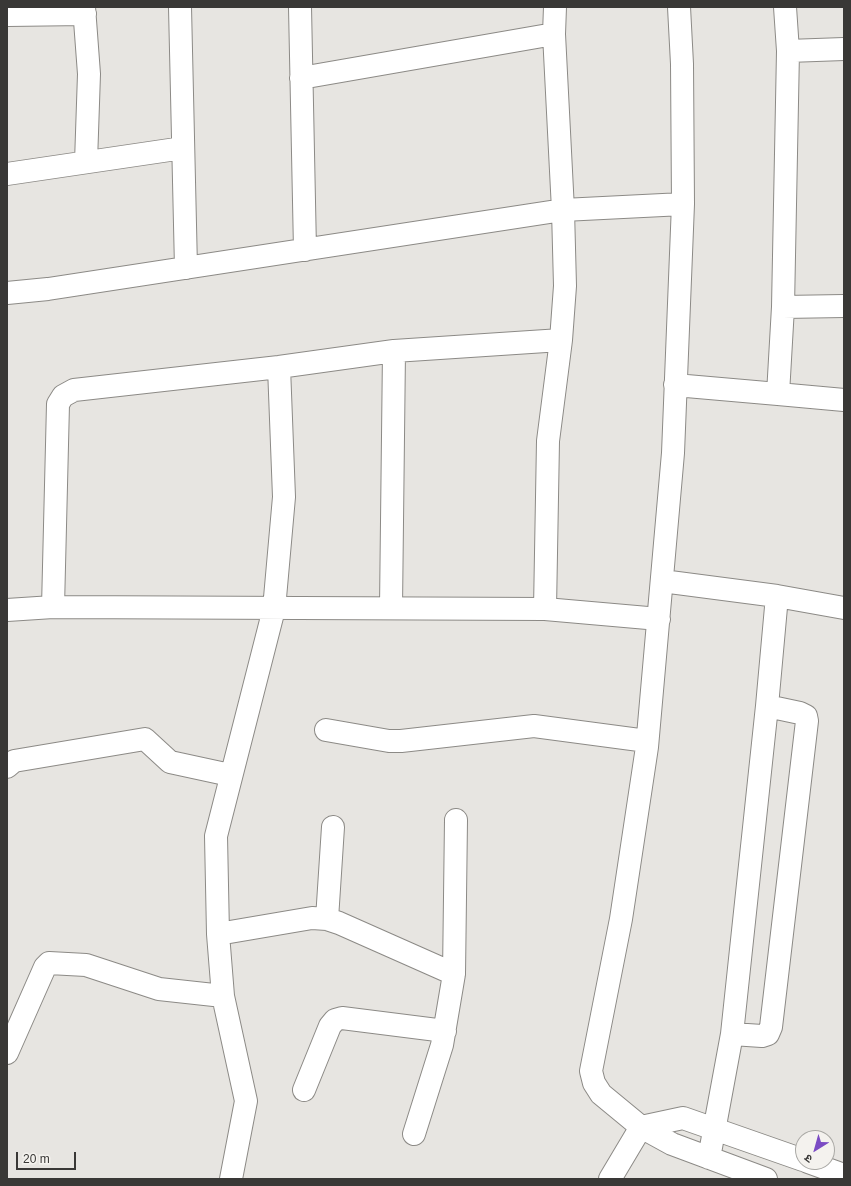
<!DOCTYPE html>
<meta charset="utf-8">
<style>
body{margin:0}
#map{position:relative;width:851px;height:1186px;overflow:hidden;background:#e7e5e1;font-family:Helvetica,"Noto Sans Devanagari",sans-serif}
canvas{display:block}
.frame{position:absolute;inset:0;border:8px solid #393836;pointer-events:none}
.north{position:absolute;left:795px;top:1130px;width:40px;height:40px;box-sizing:border-box;background:#f4f2ee;border:1px solid #a9a8a4;border-radius:50%;rotate:217deg;font-size:11px;font-weight:700;line-height:16px;text-align:center;color:#393836}
.north::after{content:'';display:block;margin:auto;width:14px;height:18px;background:#7b4cc4;clip-path:polygon(50% 0,100% 100%,50% 72%,0 100%)}
.scale{position:absolute;left:16px;top:1152px;width:60px;height:18px;box-sizing:border-box;border:2px solid #393836;border-top:0;padding-left:5px;font-size:12px;line-height:14px;white-space:nowrap;color:#393836;-webkit-text-stroke:3px #f4f2ee;paint-order:stroke}
</style>
<div id="map">
<canvas width="851" height="1186"></canvas>
<div class="frame"></div>
<div class="north">उ</div>
<div class="scale">20 m</div>
</div>
<script>
const context = document.querySelector('canvas').getContext('2d');
context.lineJoin = 'round';
function poly(rows) {
  const path = new Path2D();
  for (const r of rows) {
    path.moveTo(r[0], r[1]);
    for (let i = 2; i < r.length; i += 2) path.lineTo(r[i], r[i + 1]);
  }
  return path;
}
function strokePath(path, color, width, dash) {
  context.strokeStyle = color;
  context.lineWidth = width;
  context.lineCap = dash ? 'butt' : 'round';
  context.setLineDash(dash || []);
  context.stroke(path);
}
const minor = poly([
 [84,7,89,74,86,162],
 [180,7,186,268],
 [300,7,305,250],
 [679,7,682,64,683,204,673,453,647,747,621,919,591,1071,594,1083,601,1094,641,1127,672,1144,766,1179],
 [785,7,788,51,783,307,778,394,844,400],
 [7,15,85,14],
 [788,51,844,49],
 [301,78,554,34],
 [7,174,183,148],
 [7,293,48,289,563,210,683,204],
 [783,307,844,306],
 [675,385,778,394],
 [662,581,777,596,844,608],
 [53,607,58,404,63,396,74,390,279,367,394,351,561,340],
 [391,607,394,351],
 [545,609,548,441,561,340,565,286,563,210,554,34,555,7],
 [7,610,53,607,545,609,659,619],
 [326,730,389,741,401,741,534,726,647,741],
 [7,767,14,761,145,739,170,762,230,775],
 [327,919,333,827],
 [218,934,312,918,327,919,339,923,454,974],
 [732,1034,762,1036,768,1034,771,1027,807,721,806,716,800,713,767,706],
 [7,1053,45,967,49,963,86,965,159,989,223,996],
 [304,1090,330,1026,335,1020,342,1018,445,1031],
 [414,1134,442,1045,454,974,456,820],
 [709,1158,732,1034,767,706,777,596],
 [808,1162,844,1175],
 [231,1179,246,1101,223,996,218,934,216,836,274,609,284,497,279,367],
 [610,1179,641,1127,683,1118,803,1160]
]);
strokePath(minor, '#8c8a86', 24);
strokePath(minor, '#fff', 22);
</script>
